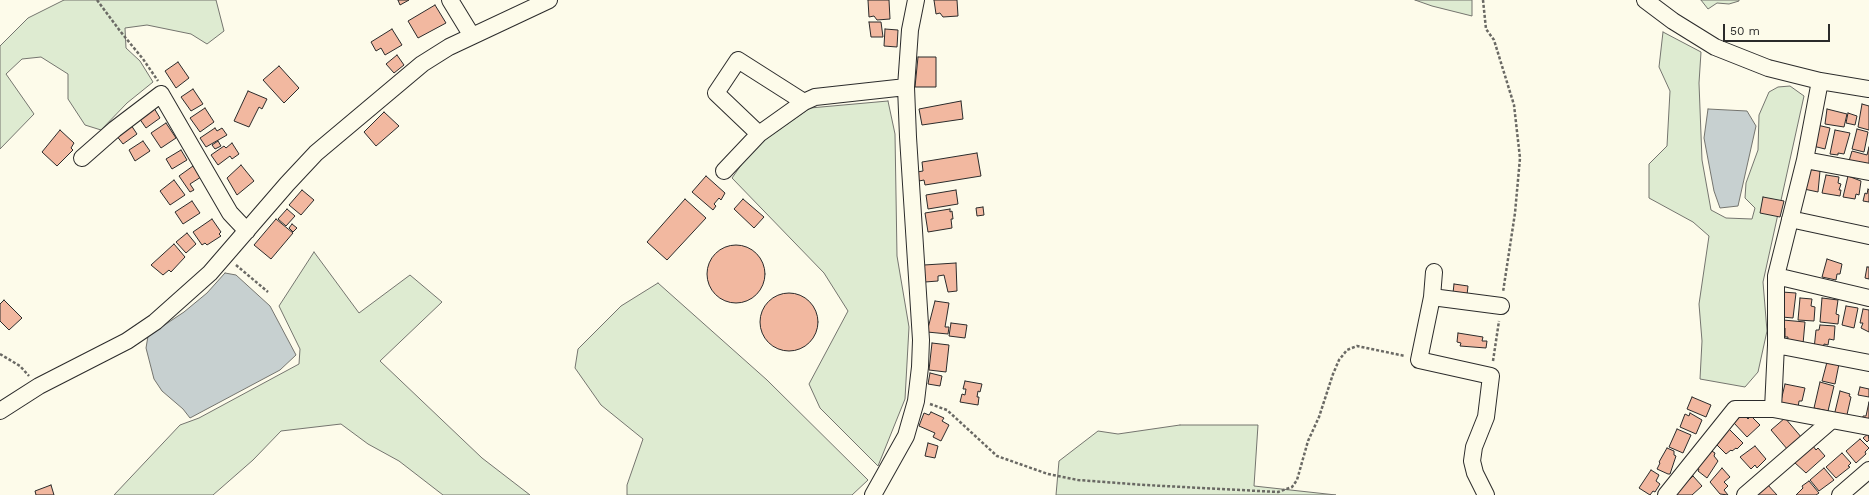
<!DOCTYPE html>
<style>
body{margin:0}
#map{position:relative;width:1869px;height:495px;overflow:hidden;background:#fdfbea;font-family:"Work Sans",sans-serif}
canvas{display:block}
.scale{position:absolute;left:1723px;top:24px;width:107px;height:18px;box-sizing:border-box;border:2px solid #2b2b2b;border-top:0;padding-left:5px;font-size:12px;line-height:14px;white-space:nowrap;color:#2b2b2b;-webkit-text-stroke:3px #fdfbea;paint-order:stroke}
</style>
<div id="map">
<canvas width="1869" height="495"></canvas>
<div class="scale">50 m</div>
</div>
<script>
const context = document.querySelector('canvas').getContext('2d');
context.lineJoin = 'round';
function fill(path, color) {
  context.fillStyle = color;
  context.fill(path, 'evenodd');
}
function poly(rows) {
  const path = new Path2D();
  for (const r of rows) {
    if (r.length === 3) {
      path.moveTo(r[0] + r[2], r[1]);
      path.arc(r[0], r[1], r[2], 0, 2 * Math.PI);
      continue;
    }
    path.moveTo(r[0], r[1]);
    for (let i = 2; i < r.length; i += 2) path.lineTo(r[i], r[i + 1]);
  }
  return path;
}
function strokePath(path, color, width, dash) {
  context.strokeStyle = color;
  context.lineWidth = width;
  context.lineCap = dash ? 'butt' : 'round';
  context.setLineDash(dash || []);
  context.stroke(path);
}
const green = poly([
 [64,0,216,0,224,31,207,44,191,34,147,25,125,28,126,48,140,61,153,82,127,103,101,130,85,125,68,99,68,74,41,57,22,59,6,74,34,114,0,149,0,46,28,18,64,0],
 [1415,0,1472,0,1472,16,1432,6,1415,0],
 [1701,0,1739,0,1739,1,1729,4,1717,3,1708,9,1701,0],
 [1663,32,1701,52,1699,83,1702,160,1711,210,1726,218,1752,219,1755,208,1745,198,1746,183,1758,150,1759,115,1769,92,1778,87,1790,86,1804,96,1763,282,1767,331,1758,372,1745,387,1700,379,1702,341,1699,304,1709,236,1693,222,1649,198,1649,164,1667,146,1670,91,1659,67,1663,32],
 [888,101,895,134,897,256,909,327,905,399,878,466,820,408,809,384,848,311,824,273,732,178,753,148,810,108,888,101],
 [314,252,359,313,410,275,442,302,380,361,482,458,530,495,443,495,399,461,368,444,341,424,281,431,253,460,213,495,114,495,180,425,199,418,299,364,300,349,279,306,314,252],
 [658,283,767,380,868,480,852,495,627,495,627,485,643,439,601,405,575,368,578,349,621,306,658,283],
 [1180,425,1258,425,1254,486,1336,495,1056,495,1059,461,1098,431,1118,434,1180,425]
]);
const water = poly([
 [1708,109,1747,111,1756,126,1738,206,1720,208,1714,191,1704,138,1708,109],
 [225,273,236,275,270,306,296,355,280,370,190,418,183,409,162,391,154,379,146,348,148,336,184,312,207,293,225,273]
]);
const building = poly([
 [398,0,409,0,400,5,398,0],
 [868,0,889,0,890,19,877,20,874,16,869,17,868,0],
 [934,0,957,0,958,16,943,17,940,13,936,14,934,0],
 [435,5,446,23,418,38,408,21,435,5],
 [869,22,881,22,883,37,871,37,869,22],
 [392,29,402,45,385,55,381,48,376,51,371,42,392,29],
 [885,29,898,30,897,47,884,46,885,29],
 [397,55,404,65,394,73,386,64,397,55],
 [918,57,936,57,936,87,915,87,918,57],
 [178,62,189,78,176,88,165,71,178,62],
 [279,66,299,88,284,103,263,80,279,66],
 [193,89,203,104,191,111,181,97,193,89],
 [248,91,267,99,262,109,259,107,249,127,234,121,248,91],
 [961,101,963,119,922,125,919,109,961,101],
 [1862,104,1869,106,1869,130,1858,127,1862,104],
 [154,108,160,118,146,128,139,118,154,108],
 [205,108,214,122,200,132,190,118,205,108],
 [1827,109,1847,114,1844,127,1825,124,1827,109],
 [384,112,399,126,376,146,364,132,384,112],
 [1848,113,1857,116,1855,125,1846,123,1848,113],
 [166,123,176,138,161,148,151,133,166,123],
 [131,125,137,134,123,144,116,135,131,125],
 [1817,125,1830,128,1825,149,1813,146,1817,125],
 [215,128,217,131,222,128,227,135,206,147,200,138,215,128],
 [1857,129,1868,132,1864,152,1852,149,1857,129],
 [60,130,74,143,71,148,73,150,57,166,42,152,60,130],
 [1835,130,1850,133,1844,154,1838,153,1838,155,1830,154,1835,130],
 [143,141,150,151,135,161,129,150,143,141],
 [218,141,221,146,215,149,212,145,218,141],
 [232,143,239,154,232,159,230,156,218,165,211,155,224,146,226,148,232,143],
 [1869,147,1869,164,1849,161,1852,151,1867,155,1869,147],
 [181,150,187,160,172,169,166,159,181,150],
 [977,153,981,176,925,185,924,180,919,181,917,172,923,171,922,162,977,153],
 [241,165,254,181,237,195,227,178,241,165],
 [193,166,201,177,190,184,194,190,190,192,179,176,193,166],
 [1809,169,1820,171,1818,192,1804,189,1809,169],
 [1826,175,1839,177,1838,183,1841,184,1839,190,1841,190,1840,196,1822,193,1826,175],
 [706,176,725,193,721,200,719,198,714,204,716,206,713,210,692,192,706,176],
 [1848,176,1861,181,1859,195,1856,194,1855,199,1843,197,1848,176],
 [174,180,185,195,170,205,160,191,174,180],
 [1868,189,1869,190,1869,202,1863,201,1865,193,1867,194,1868,189],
 [302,190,314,200,301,215,289,205,302,190],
 [956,190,958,204,928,209,926,195,956,190],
 [1763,197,1784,201,1780,217,1760,213,1763,197],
 [685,199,706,218,667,260,647,242,685,199],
 [743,199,764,217,754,228,734,209,743,199],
 [192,201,200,213,183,224,175,212,192,201],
 [983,207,984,215,977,216,976,208,983,207],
 [287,209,295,216,286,226,278,219,287,209],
 [950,209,950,212,952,211,953,219,951,219,952,228,928,232,925,213,950,209],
 [212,219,221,232,219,234,221,236,207,245,205,243,202,245,193,232,212,219],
 [276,219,293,233,271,259,254,245,276,219],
 [292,224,297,228,293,232,289,228,292,224],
 [187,233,196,244,186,253,176,242,187,233],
 [174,244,185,257,171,272,169,270,163,275,151,265,174,244],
 [736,274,29],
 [1827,259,1842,264,1840,274,1837,274,1836,280,1822,277,1827,259],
 [956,263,957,291,948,292,944,275,938,276,938,281,925,282,924,265,956,263],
 [1867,267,1869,267,1869,279,1865,278,1867,267],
 [1454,284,1468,286,1467,295,1453,293,1454,284],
 [1782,292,1796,293,1793,318,1782,317,1784,300,1782,300,1782,292],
 [789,322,29],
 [1800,298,1812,299,1811,306,1815,307,1814,321,1798,320,1800,298],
 [1822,298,1838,300,1836,314,1839,315,1838,324,1820,322,1822,298],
 [4,300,22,318,9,330,0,321,0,304,4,300],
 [935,301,949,303,945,327,949,327,948,334,927,332,935,301],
 [1846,306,1858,308,1854,328,1842,325,1846,306],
 [1863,309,1869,310,1869,332,1861,328,1863,323,1860,323,1863,309],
 [1783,320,1805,322,1803,344,1787,342,1788,337,1785,337,1785,328,1782,327,1783,320],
 [951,323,967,325,965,338,949,336,951,323],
 [1820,325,1835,326,1834,340,1829,339,1828,345,1824,344,1823,350,1814,349,1816,330,1819,330,1820,325],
 [1458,333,1483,337,1482,341,1487,341,1486,348,1460,346,1461,343,1457,342,1458,333],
 [932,343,949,345,946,372,929,370,932,343],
 [1827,362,1839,364,1835,384,1822,381,1827,362],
 [930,373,942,376,940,386,928,384,930,373],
 [965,381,982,384,980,392,978,391,977,397,979,397,978,405,960,402,962,394,965,395,966,389,963,389,965,381],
 [1820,382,1834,386,1828,411,1814,408,1820,382],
 [1785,384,1805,388,1802,401,1799,401,1798,408,1780,405,1785,384],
 [1860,387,1869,389,1869,397,1858,395,1860,387],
 [1840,391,1850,394,1849,396,1851,397,1846,419,1834,416,1840,391],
 [1692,397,1711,405,1706,417,1687,409,1692,397],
 [1869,402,1869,422,1862,420,1863,416,1866,416,1869,402],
 [931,412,944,418,942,421,949,425,941,441,933,437,935,433,919,426,924,413,929,415,931,412],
 [1690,413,1702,420,1696,434,1680,427,1685,414,1689,416,1690,413],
 [1741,416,1743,418,1745,416,1748,419,1751,416,1760,425,1747,437,1734,423,1741,416],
 [1785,418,1802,438,1788,450,1771,430,1785,418],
 [1728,428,1743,443,1737,449,1736,448,1732,451,1731,450,1726,454,1717,445,1728,428],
 [1677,429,1691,435,1683,453,1669,447,1677,429],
 [1868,434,1869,440,1867,442,1863,438,1868,434],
 [1860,439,1869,448,1865,452,1866,454,1856,463,1846,451,1860,439],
 [928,443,938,446,935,458,925,456,928,443],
 [1755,446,1766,459,1757,468,1755,465,1751,469,1740,457,1755,446],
 [1813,446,1816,450,1818,448,1825,456,1806,473,1794,462,1813,446],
 [1667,448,1674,451,1674,455,1676,456,1670,474,1668,474,1657,469,1660,463,1659,462,1667,448],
 [1710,450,1715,453,1714,456,1718,461,1707,478,1698,471,1699,469,1697,468,1710,450],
 [1842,453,1851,463,1848,466,1850,467,1836,478,1826,467,1842,453],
 [1722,468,1730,477,1724,482,1728,486,1724,490,1728,495,1720,494,1710,482,1722,468],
 [1824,468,1834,480,1819,491,1810,480,1824,468],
 [1651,470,1659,475,1656,481,1660,484,1655,492,1653,491,1650,495,1639,488,1651,470],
 [1693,476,1702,486,1692,495,1677,495,1677,492,1693,476],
 [1809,481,1819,493,1816,495,1796,495,1803,488,1802,486,1809,481],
 [1767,484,1777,495,1755,495,1767,484],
 [51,485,54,495,36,495,35,491,51,485]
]);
const path = poly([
 [97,0,120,31,143,59,158,81],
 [1483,0,1486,29,1494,40,1514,105,1520,158,1515,213,1503,292],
 [236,265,268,292],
 [0,354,20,366,29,376],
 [1493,361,1499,321],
 [930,404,947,410,997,456,1048,474,1078,480,1145,485,1278,492,1292,487,1297,480,1308,441,1319,417,1333,374,1339,360,1347,350,1357,346,1405,356]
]);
const minor = poly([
 [450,0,472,36],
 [1645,0,1673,21,1715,47,1768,68,1820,81,1869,89],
 [1820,81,1805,160,1776,276,1776,345,1773,409,1869,427],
 [759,134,716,93,738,60,804,102],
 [82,158,115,129,161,94,230,213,247,231],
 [1805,160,1869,172],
 [724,171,759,134,804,102,815,97,906,87],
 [1790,219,1869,236],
 [1434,272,1432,297,1419,360,1491,376,1486,417,1474,447,1472,461,1475,473,1486,495],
 [1776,276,1869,298],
 [1432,297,1501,306],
 [1776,345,1869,363],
 [0,411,39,386,127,341,155,322,210,273,287,184,316,153,422,64,449,47,549,0],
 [873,495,906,436,916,401,920,367,921,340,908,137,906,87,910,30,916,0],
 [1666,495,1735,409,1773,409],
 [1745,495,1832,420],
 [1840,495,1869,470]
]);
fill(green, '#deebd1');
strokePath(green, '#74746e', 1);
fill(water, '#c7d0d0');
strokePath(water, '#74746e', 1);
fill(building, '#f2b8a0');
strokePath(building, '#2b2b2b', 1);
strokePath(minor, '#2b2b2b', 18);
strokePath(path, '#6a6964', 2.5, [3, 2]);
strokePath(minor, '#fdfbea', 16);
</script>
